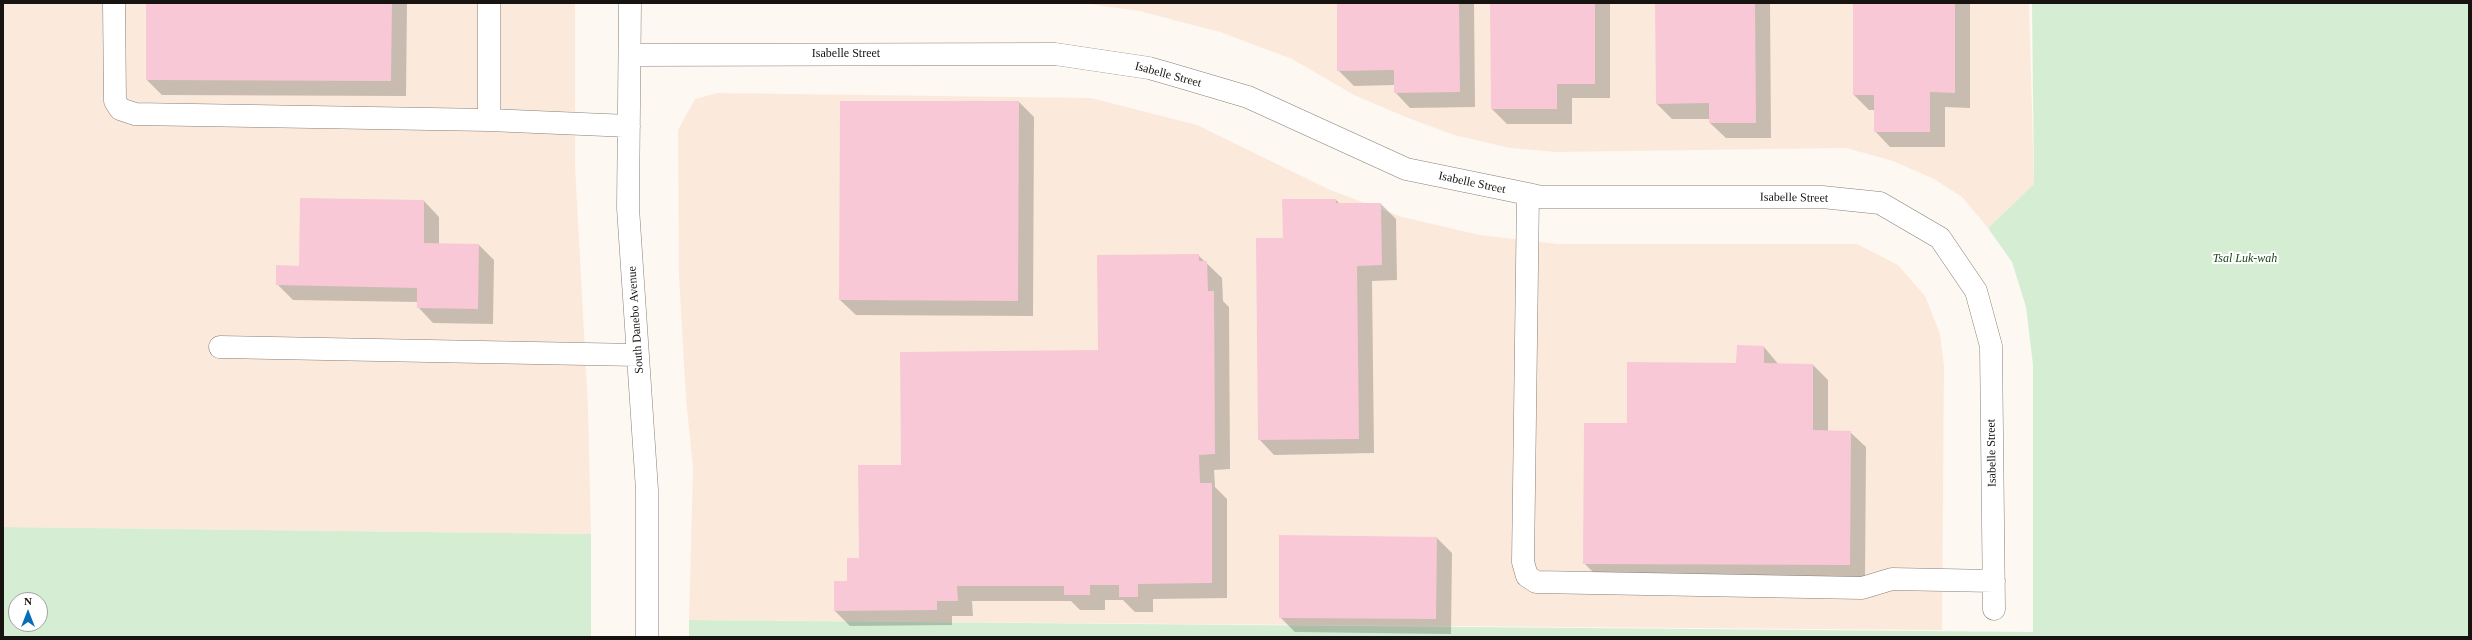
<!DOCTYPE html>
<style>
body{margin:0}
#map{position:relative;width:2472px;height:640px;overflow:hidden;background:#fef8f2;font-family:"Times New Roman",serif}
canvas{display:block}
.frame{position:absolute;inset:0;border:4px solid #171310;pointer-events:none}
.north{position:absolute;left:8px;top:592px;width:40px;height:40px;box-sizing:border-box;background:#fff;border:1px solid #a2a19f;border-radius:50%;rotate:0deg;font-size:11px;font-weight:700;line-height:16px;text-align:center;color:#171310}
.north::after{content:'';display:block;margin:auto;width:14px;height:18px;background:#086db9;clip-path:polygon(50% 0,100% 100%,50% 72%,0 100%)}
</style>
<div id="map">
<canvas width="2472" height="640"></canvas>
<div class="frame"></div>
<div class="north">N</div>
</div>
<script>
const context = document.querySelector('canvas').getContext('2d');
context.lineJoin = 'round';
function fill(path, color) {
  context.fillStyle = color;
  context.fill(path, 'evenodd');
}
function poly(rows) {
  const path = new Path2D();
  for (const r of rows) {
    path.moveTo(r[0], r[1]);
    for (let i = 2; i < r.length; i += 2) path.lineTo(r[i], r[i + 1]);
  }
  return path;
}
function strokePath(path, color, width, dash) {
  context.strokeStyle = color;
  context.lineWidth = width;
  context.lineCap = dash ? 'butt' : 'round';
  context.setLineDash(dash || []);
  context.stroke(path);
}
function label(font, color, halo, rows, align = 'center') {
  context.font = font + ' "Times New Roman",serif';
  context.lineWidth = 4;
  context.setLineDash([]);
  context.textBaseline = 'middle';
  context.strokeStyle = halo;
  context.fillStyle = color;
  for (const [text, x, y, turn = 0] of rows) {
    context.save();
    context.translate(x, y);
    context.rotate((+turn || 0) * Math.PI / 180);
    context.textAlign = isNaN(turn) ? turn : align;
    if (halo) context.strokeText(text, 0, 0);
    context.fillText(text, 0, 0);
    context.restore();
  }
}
const built = poly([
 [3,3,575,3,575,165,588,407,591,534,3,527],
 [1081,3,2029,3,2034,184,1988,228,1962,197,1934,179,1893,161,1846,148,1556,152,1510,148,1454,135,1408,118,1354,95,1292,59,1220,32,1139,11],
 [718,93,1091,98,1197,125,1328,189,1402,217,1480,235,1558,244,1857,244,1898,265,1925,296,1940,334,1944,367,1942,630,689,620,693,468,686,399,679,276,678,130,695,99]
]);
const green = poly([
 [2032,3,2469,3,2469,637,689,637,689,620,2033,632,2033,365,2026,307,2012,262,1988,228,2034,184],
 [3,527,591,534,591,637,3,637],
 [16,600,40,600,40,624,16,624]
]);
const shadow = poly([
 [147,3,407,3,406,96,162,95,147,80],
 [1338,3,1474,3,1475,107,1410,108,1395,92,1395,85,1354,86,1338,70],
 [1491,3,1610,3,1610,98,1572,98,1572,124,1507,124,1492,109],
 [1656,3,1770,3,1771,138,1726,138,1710,123,1710,119,1672,119,1657,104],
 [1854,3,1970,3,1970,108,1945,107,1945,147,1890,147,1875,131,1875,110,1869,110,1854,95],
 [1019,102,1034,117,1033,316,856,315,840,300],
 [301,199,424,201,439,217,439,244,479,245,494,260,493,324,433,323,418,307,418,302,293,300,277,284,300,267],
 [1336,200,1340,204,1381,204,1396,219,1397,280,1372,281,1374,453,1274,455,1259,439,1284,239],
 [1198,255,1222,278,1223,301,1229,307,1230,469,1214,470,1215,487,1227,499,1227,598,1153,599,1153,612,1135,612,1123,600,1105,600,1105,610,1080,610,1071,601,972,601,973,616,952,616,952,625,850,626,835,611,902,466,1099,351],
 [1764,347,1779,365,1813,365,1828,380,1828,432,1850,432,1866,447,1865,580,1599,578,1584,563,1628,424],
 [1437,538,1452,553,1451,634,1295,632,1280,617]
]);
const building = poly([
 [146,3,392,3,391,81,146,80],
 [1337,3,1459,3,1460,92,1394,93,1394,70,1337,71],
 [1490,3,1595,3,1595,84,1557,84,1557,109,1491,109],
 [1655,3,1755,3,1756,123,1709,123,1709,103,1656,104],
 [1853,3,1955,3,1955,93,1930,92,1930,132,1874,132,1874,95,1853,95],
 [840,101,1019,101,1018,301,839,300],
 [300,198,424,200,424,243,479,244,478,309,417,308,417,288,276,285,276,265,299,266],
 [1282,199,1336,199,1336,203,1381,203,1382,265,1357,266,1359,439,1258,440,1256,238,1283,238],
 [1199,254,1199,261,1207,261,1208,291,1214,291,1215,454,1199,455,1200,483,1212,483,1212,583,1138,584,1138,597,1119,597,1119,585,1090,585,1090,595,1064,595,1064,586,957,586,958,601,937,601,937,610,834,611,834,581,847,581,847,558,859,558,858,465,901,465,900,352,1098,350,1097,255],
 [1737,345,1764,346,1764,363,1813,364,1813,430,1851,431,1850,565,1583,564,1584,423,1627,423,1627,362,1736,363],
 [1279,535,1437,537,1436,619,1279,618]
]);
const minor = poly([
 [114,3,115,101,120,109,135,114,489,120],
 [489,3,489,120,629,126],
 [630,3,628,208,647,490,647,637],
 [630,55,1055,54,1149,68,1170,74,1248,97,1406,169,1528,194,1541,197,1822,197,1880,203,1940,238,1976,291,1991,346,1994,609],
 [1528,194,1523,562,1527,576,1536,582,1862,588,1892,579,1994,581],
 [220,347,638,355]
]);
const streetNames = [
 ["Isabelle Street",846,54],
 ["Isabelle Street",1168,75,15],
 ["Isabelle Street",1472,183,12],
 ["Isabelle Street",1794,198,1],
 ["South Danebo Avenue",636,320,-94],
 ["Isabelle Street",1992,453,-91]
];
const parkNames = [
 ["Tsal Luk-wah",2245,259]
];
fill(built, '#fbeadb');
fill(green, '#d5eed3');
fill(shadow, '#0003');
fill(building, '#f8c8d7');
strokePath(minor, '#897f77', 23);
strokePath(minor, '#fff', 22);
label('12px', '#171310', '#fff', streetNames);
label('italic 12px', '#1a4518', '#fff', parkNames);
</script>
